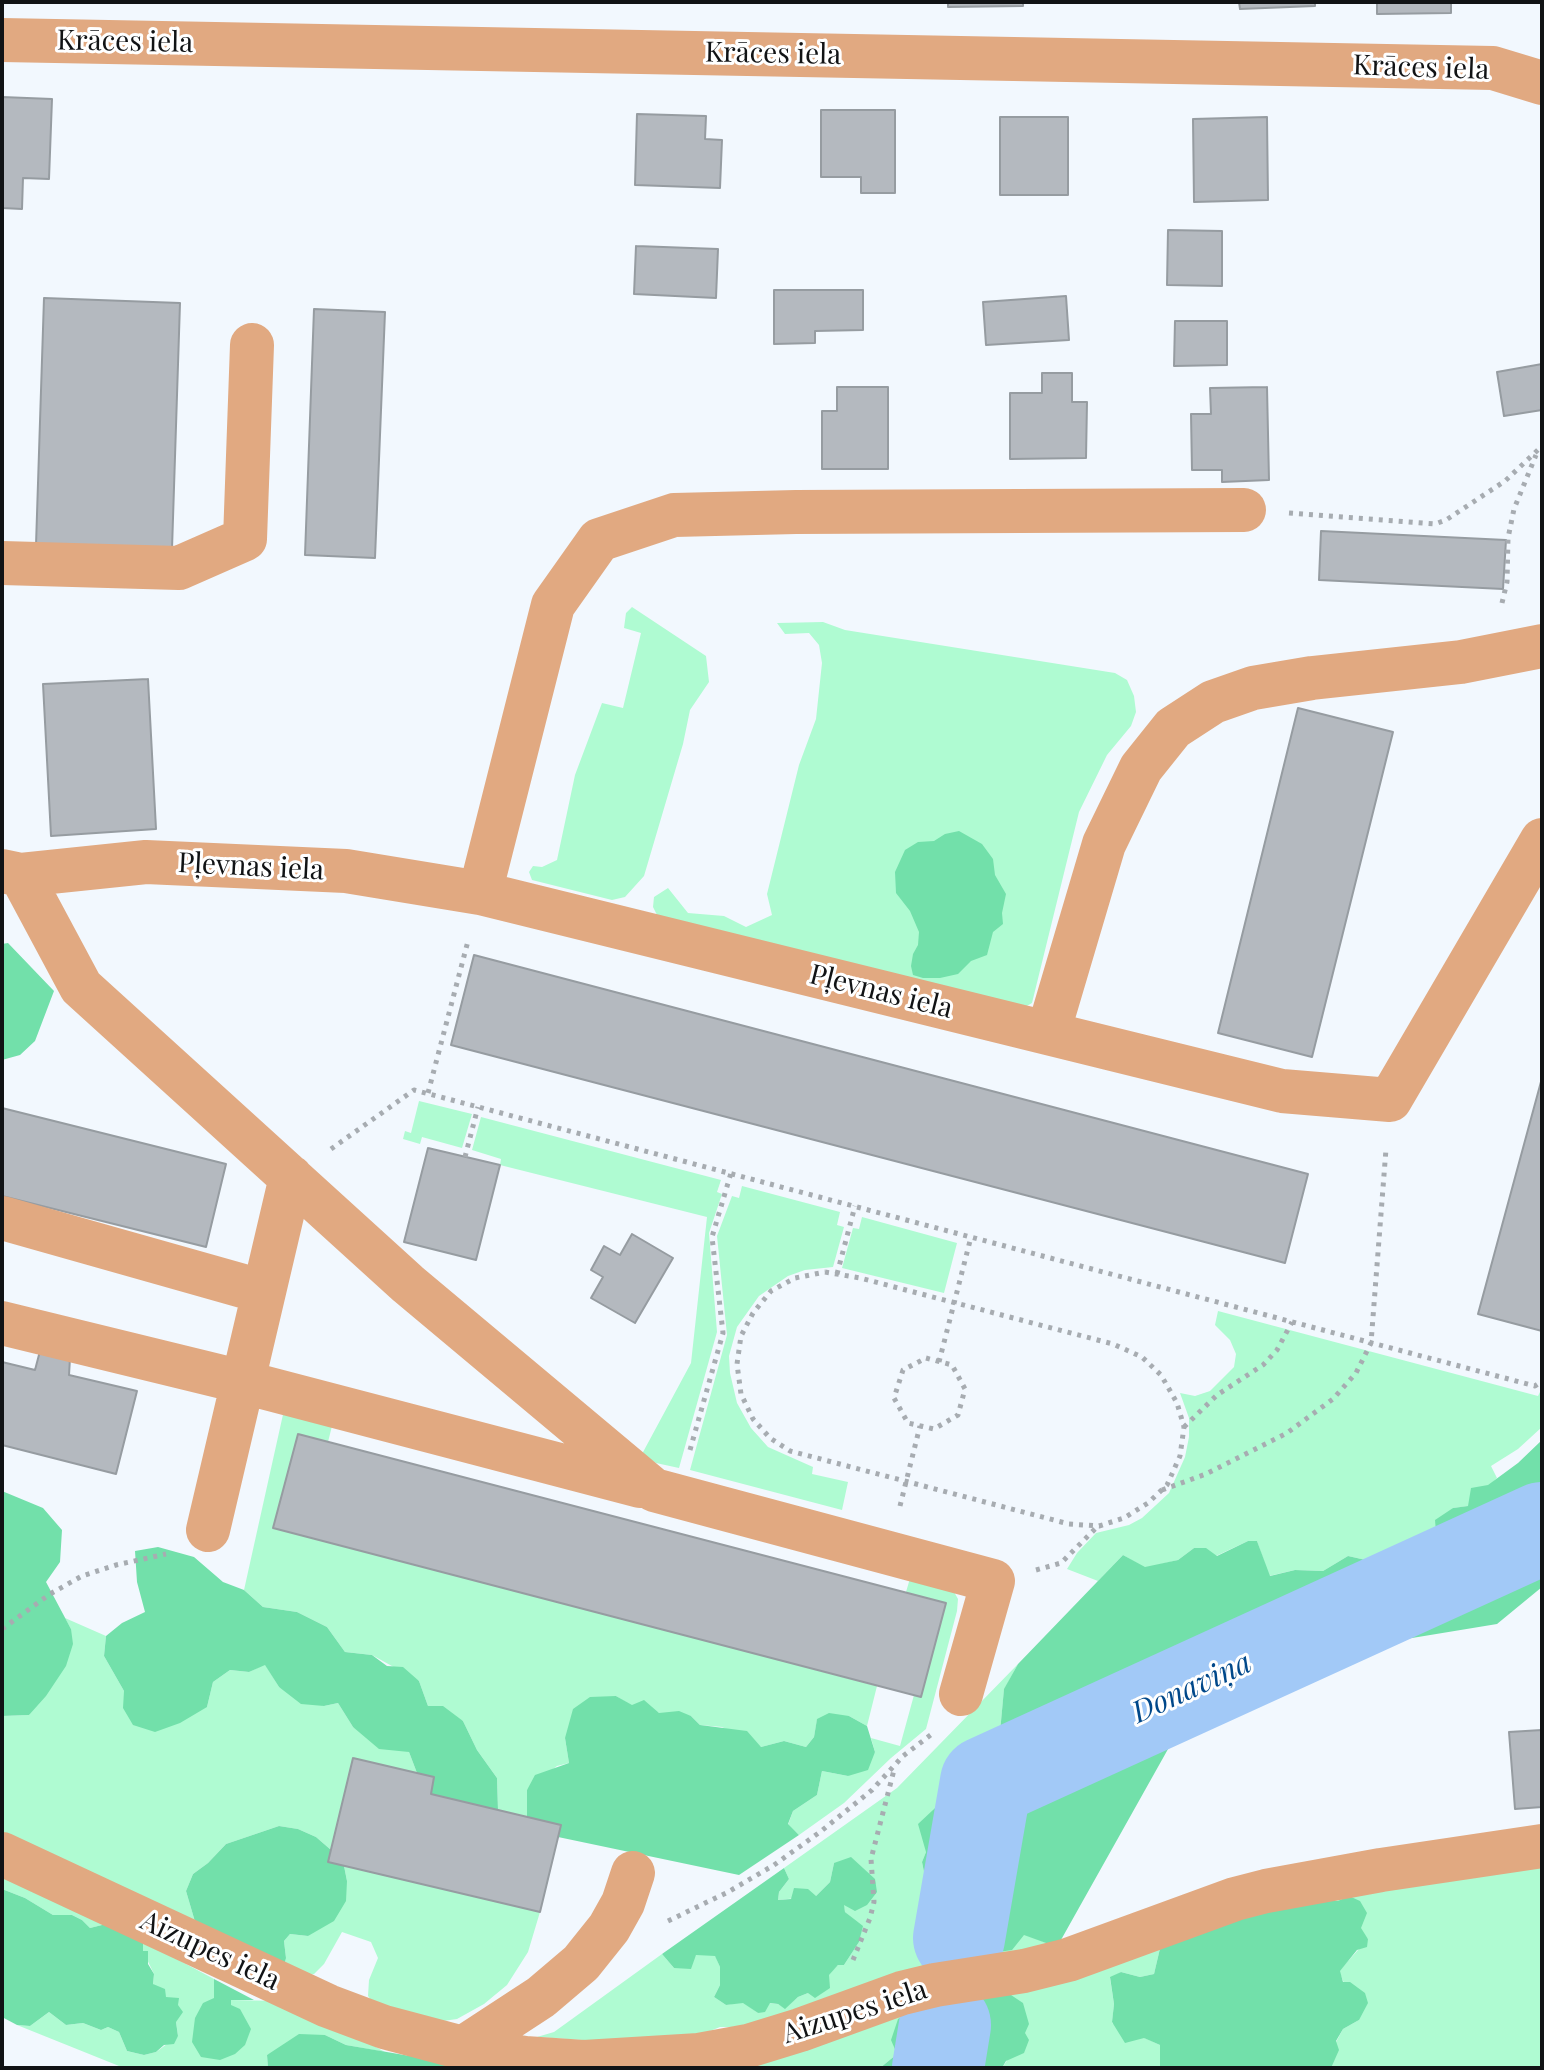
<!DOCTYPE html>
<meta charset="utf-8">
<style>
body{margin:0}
#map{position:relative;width:1544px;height:2070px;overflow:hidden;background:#f2f8fe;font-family:"Playfair Display",serif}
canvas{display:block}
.frame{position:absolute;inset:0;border:4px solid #111315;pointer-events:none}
</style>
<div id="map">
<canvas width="1544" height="2070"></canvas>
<div class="frame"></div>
</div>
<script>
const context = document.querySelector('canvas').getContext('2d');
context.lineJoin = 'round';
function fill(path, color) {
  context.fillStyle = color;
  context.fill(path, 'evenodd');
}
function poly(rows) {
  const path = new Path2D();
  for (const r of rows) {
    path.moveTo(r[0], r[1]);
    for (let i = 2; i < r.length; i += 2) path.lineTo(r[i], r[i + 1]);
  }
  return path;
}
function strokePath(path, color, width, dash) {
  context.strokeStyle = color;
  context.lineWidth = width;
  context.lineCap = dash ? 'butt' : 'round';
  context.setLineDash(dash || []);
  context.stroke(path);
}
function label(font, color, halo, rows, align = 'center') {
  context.font = font + ' "Playfair Display",serif';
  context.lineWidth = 6;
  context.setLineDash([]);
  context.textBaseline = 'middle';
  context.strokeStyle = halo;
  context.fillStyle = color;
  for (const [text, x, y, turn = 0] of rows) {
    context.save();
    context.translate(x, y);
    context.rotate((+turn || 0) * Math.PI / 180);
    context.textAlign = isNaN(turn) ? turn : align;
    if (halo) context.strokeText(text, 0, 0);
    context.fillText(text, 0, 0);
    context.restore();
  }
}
const green = poly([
 [632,607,706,656,709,682,690,710,683,744,644,876,625,897,612,900,532,880,529,872,533,866,542,867,557,860,575,775,602,703,623,708,641,633,624,628,626,613],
 [823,622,845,630,1115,673,1127,680,1134,696,1136,712,1131,726,1107,755,1079,812,1032,1003,1020,1010,657,915,653,907,654,897,668,888,688,913,724,916,746,927,772,915,767,894,799,765,816,719,822,663,819,645,809,633,785,634,777,623],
 [419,1101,472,1114,462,1148,422,1137,420,1144,403,1139,405,1131,411,1133],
 [481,1117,721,1180,717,1192,722,1194,709,1233,717,1332,679,1468,656,1463,642,1454,691,1363,707,1217,500,1165,501,1159,472,1150],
 [742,1186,840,1212,837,1225,844,1227,833,1267,805,1270,788,1276,759,1296,737,1327,729,1356,730,1373,737,1403,751,1428,768,1447,813,1467,812,1474,848,1482,842,1510,690,1470,727,1335,717,1236,732,1196,739,1198],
 [862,1217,957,1243,944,1293,842,1268,853,1228,859,1229],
 [1218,1311,1538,1396,1542,1388,1542,1427,1518,1449,1491,1466,1497,1478,1469,1506,1453,1508,1437,1543,1423,1551,1401,1547,1379,1563,1348,1556,1323,1571,1295,1570,1269,1576,1257,1541,1248,1541,1216,1556,1194,1548,1178,1560,1145,1568,1123,1555,1098,1581,1067,1569,1077,1553,1096,1533,1129,1525,1142,1518,1169,1493,1185,1457,1189,1437,1189,1418,1180,1393,1195,1396,1210,1391,1234,1367,1236,1354,1230,1340,1215,1325],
 [284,1410,333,1422,328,1442,298,1434,274,1528,877,1686,867,1726,849,1716,817,1720,814,1737,806,1747,784,1741,761,1747,722,1727,700,1725,691,1716,659,1713,632,1706,616,1696,565,1738,569,1763,557,1766,527,1790,527,1817,498,1810,497,1778,477,1750,463,1721,428,1706,419,1681,372,1655,345,1652,327,1627,297,1612,263,1607,244,1590],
 [911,1575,953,1590,958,1599,957,1611,926,1729,891,1758,844,1803,799,1835,788,1825,793,1811,817,1795,822,1771,848,1776,875,1752,871,1738,900,1746,914,1695,921,1697,945,1603,906,1592],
 [65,1618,106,1636,104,1656,124,1691,124,1708,207,1707,213,1682,230,1670,249,1672,265,1664,279,1687,324,1706,338,1703,353,1727,409,1752,417,1773,331,1850,316,1837,298,1829,279,1826,226,1844,208,1863,193,1874,186,1891,196,1925,2,1840,2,1716,29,1715,71,1629],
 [1018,1664,1004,1690,999,1743,973,1773,967,1796,926,1852,922,1862,925,1877,938,1862,949,1861,995,1838,1005,1858,990,1892,1024,1934,1057,1947,736,2027,720,2027,673,2046,537,2037,554,2032,662,1954,674,1968,696,1955,715,1955,720,1967,720,1985,714,1997,726,2005,743,2002,758,2013,769,2003,778,2004,785,2008,798,1997,808,1993,838,1965,844,1965,859,1942,862,1927,845,1912,834,1863,830,1882,816,1896,778,1900,779,1892,789,1879,784,1868,897,1788],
 [1542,1856,1542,2068,1331,2068,1336,2042,1343,2029,1359,2020,1339,1971,1368,1939,1338,1901,1311,1896],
 [344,1866,540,1912,528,1952,507,1985,484,2004,457,2019,422,2024,377,2008,368,1996,369,1980,378,1958,371,1942,342,1932,324,1964,314,1974,301,1977,283,1971,286,1958,284,1941,290,1934,308,1936,347,1881],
 [2,1875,106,1924,90,1928,82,1920,72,1915,53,1915,25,1898,2,1889],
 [1162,1940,1154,1974,1140,1977,1121,1972,1110,1978,1114,2004,1112,2023,1160,2045,1160,2068,1002,2068,1025,2033,1008,1993],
 [143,1941,214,1979,214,1999,231,2005,231,2000,280,2001,339,2027,385,2052,346,2045,325,2035,267,2055,268,2068,124,2068,17,2025,30,2026,49,2012,66,2025,83,2023,101,2030,108,2027,119,2032,127,2051,144,2055,156,2052,178,2036,176,2022,166,1997,153,1984,154,1974,143,1951],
 [917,2001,897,2054,880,2068,752,2068,750,2064]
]);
const forest = poly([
 [959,831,982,844,993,859,995,875,1006,894,1002,913,1003,924,993,932,987,955,971,961,958,974,940,978,923,978,913,975,911,966,913,954,918,945,919,932,910,911,896,893,895,872,905,850,918,842,934,841,945,834],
 [8,943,54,991,35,1041,20,1055,2,1060,2,944],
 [1542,1440,1542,1587,1497,1624,1321,1653,1186,1717,1057,1947,1024,1935,1012,1950,992,1953,983,1945,990,1892,1005,1858,996,1840,980,1873,951,1868,949,1861,939,1862,938,1874,933,1880,925,1877,922,1862,926,1852,918,1824,948,1796,967,1796,973,1773,999,1743,1004,1689,1018,1664,1123,1555,1145,1567,1178,1560,1194,1548,1206,1548,1217,1556,1248,1541,1257,1541,1270,1576,1295,1570,1323,1571,1348,1556,1379,1563,1401,1547,1423,1551,1437,1543,1435,1520,1453,1508,1468,1506,1471,1488,1488,1485,1518,1463],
 [2,1491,43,1508,62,1530,60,1562,46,1582,71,1629,73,1644,66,1666,46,1696,29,1715,2,1716],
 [158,1547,194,1557,223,1582,244,1590,263,1607,297,1612,327,1627,345,1652,372,1655,387,1666,403,1667,419,1681,428,1706,443,1706,463,1721,477,1750,497,1778,498,1810,431,1794,417,1773,409,1752,379,1749,353,1727,338,1703,324,1706,301,1704,279,1687,265,1665,249,1672,230,1670,213,1682,207,1707,180,1723,155,1732,133,1725,123,1708,124,1691,104,1656,106,1636,122,1623,145,1612,137,1582,135,1551],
 [616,1696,632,1705,644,1700,659,1713,679,1711,691,1716,700,1725,747,1731,761,1747,784,1741,806,1747,814,1737,817,1719,829,1713,849,1716,867,1726,875,1752,868,1770,848,1776,822,1771,817,1795,793,1811,788,1824,799,1835,739,1875,558,1837,561,1825,527,1817,527,1790,535,1775,569,1763,565,1738,573,1709,590,1697],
 [279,1826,298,1829,316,1837,331,1850,329,1862,344,1866,347,1881,346,1901,334,1921,308,1936,290,1934,284,1941,286,1958,283,1971,196,1925,186,1891,193,1874,208,1863,226,1844],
 [851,1857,875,1879,877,1892,867,1905,855,1911,844,1905,845,1912,863,1926,859,1942,844,1965,838,1965,829,1975,830,1988,815,1998,808,1993,798,1997,785,2009,778,2004,770,2003,765,2012,758,2013,743,2003,726,2005,714,1997,720,1985,720,1967,715,1956,696,1955,691,1969,674,1968,662,1954,784,1868,789,1879,779,1892,778,1900,791,1899,794,1888,808,1889,816,1896,830,1882,834,1863],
 [2,1889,25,1898,53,1915,72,1915,82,1920,90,1928,106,1924,143,1941,143,1951,148,1951,148,1964,154,1974,153,1984,165,1989,166,1997,179,1998,178,2005,183,2012,176,2022,178,2036,174,2044,164,2045,156,2052,144,2055,127,2051,119,2032,108,2027,101,2030,83,2023,66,2025,49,2012,30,2026,17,2025,2,2017],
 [1311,1896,1338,1901,1349,1896,1360,1901,1367,1913,1361,1928,1368,1939,1367,1947,1357,1950,1340,1971,1343,1982,1350,1982,1365,1993,1368,2003,1359,2020,1343,2029,1336,2041,1339,2050,1331,2068,1160,2068,1160,2045,1144,2038,1125,2043,1112,2022,1114,2004,1110,1977,1121,1972,1140,1977,1154,1974,1162,1940],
 [214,1979,254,2000,231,2000,231,2005,240,2009,251,2029,245,2045,235,2054,220,2060,201,2057,192,2042,195,2018,203,2003,214,1998],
 [1008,1993,1023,2003,1029,2024,1025,2033,1029,2040,1024,2053,1006,2061,1002,2068,880,2068,897,2054,891,2040,898,2019,920,2004],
 [299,2034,325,2035,346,2045,480,2068,268,2068,267,2055]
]);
const river = poly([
 [959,1938,986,1782,1542,1528],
 [938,2068,945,2025]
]);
const building = poly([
 [948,2,1023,2,1023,6,948,7,948,2],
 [1239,2,1315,2,1315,6,1240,9,1239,2],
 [1377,2,1451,2,1451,13,1377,14,1377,2],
 [2,97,52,99,49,179,23,178,22,209,2,208,2,97],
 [821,110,895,110,895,193,861,193,861,177,821,177,821,110],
 [637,114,706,116,705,139,722,140,720,188,635,185,637,114],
 [1000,117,1068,117,1068,195,1000,195,1000,117],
 [1267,117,1268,200,1194,202,1193,119,1267,117],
 [1168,230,1222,231,1222,286,1167,285,1168,230],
 [636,246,718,249,716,298,634,294,636,246],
 [774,290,863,290,863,330,815,331,815,343,774,344,774,290],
 [1066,296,1069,340,986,345,983,302,1066,296],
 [44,298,180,303,172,549,36,545,44,298],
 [314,309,385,312,375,558,305,555,314,309],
 [1175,321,1227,321,1227,365,1174,366,1175,321],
 [1542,364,1542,410,1504,416,1497,372,1542,364],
 [1042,373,1072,373,1072,402,1087,402,1086,458,1010,459,1010,393,1042,393,1042,373],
 [837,387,888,387,888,469,822,469,822,411,837,411,837,387],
 [1267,387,1269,480,1222,482,1222,470,1192,470,1191,414,1211,414,1210,388,1267,387],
 [1321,531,1506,540,1503,589,1319,580,1321,531],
 [148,679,156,829,51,836,43,684,148,679],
 [1298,708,1393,732,1312,1057,1218,1033,1298,708],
 [474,955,1308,1174,1285,1263,451,1045,474,955],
 [1542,1078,1542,1331,1478,1314,1542,1078],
 [2,1108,226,1164,206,1247,2,1196,2,1108],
 [428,1148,500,1165,476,1260,404,1242,428,1148],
 [632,1234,673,1258,635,1323,591,1298,603,1277,591,1270,604,1246,620,1255,632,1234],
 [40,1351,70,1358,69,1375,137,1391,116,1474,2,1445,2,1362,35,1370,40,1351],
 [298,1434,946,1603,921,1697,273,1528,298,1434],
 [1542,1730,1542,1807,1515,1809,1509,1732,1542,1730],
 [353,1758,434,1777,431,1794,561,1825,540,1912,328,1862,353,1758]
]);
const path = poly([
 [1289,513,1435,524,1446,520,1505,481,1542,446],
 [1502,603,1507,582,1508,538,1514,509,1536,455],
 [428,1093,468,941],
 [331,1149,414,1090,1535,1386,1542,1381],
 [465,1157,478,1107],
 [825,1272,860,1278,1113,1344,1142,1357,1161,1375,1177,1403,1184,1427,1180,1456,1167,1485,1148,1503,1124,1518,1099,1526,1069,1524,790,1451,770,1438,753,1419,741,1394,737,1364,741,1336,753,1313,771,1291,795,1278,825,1272],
 [837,1274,855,1206],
 [926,1358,952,1365,965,1389,958,1415,934,1429,908,1423,894,1398,903,1370,926,1358],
 [939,1362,971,1237],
 [1184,1427,1217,1395,1263,1365,1277,1350,1292,1322],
 [690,1450,723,1333,712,1237,731,1173],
 [1162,1490,1206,1474,1287,1433,1333,1399,1356,1373,1371,1343,1386,1149],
 [900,1506,920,1426],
 [1036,1570,1061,1563,1098,1526],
 [2,1629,50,1594,82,1576,116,1565,166,1554],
 [668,1921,728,1892,774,1865,820,1832,872,1790,903,1756,932,1734],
 [853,1960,870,1918,874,1902,871,1859,894,1770]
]);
const minor = poly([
 [2,40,1493,68,1542,83],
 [2,563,179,568,245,539,252,345],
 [2,871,21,875,146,862,346,871,480,893,1282,1091,1390,1100,1542,840],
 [21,875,81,987,408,1284,654,1490,993,1581,961,1694],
 [480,893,553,605,599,540,674,515,796,512,1244,510],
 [1048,1033,1104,844,1141,768,1173,728,1213,702,1253,688,1312,678,1461,662,1542,646],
 [2,1218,264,1292],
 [2,1323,243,1382,640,1486],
 [208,1530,291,1177],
 [2,1854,328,2006,384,2027,463,2048,525,2058,584,2062,699,2055,748,2046,800,2030,902,1993,935,1985,1024,1971,1068,1960,1235,1899,1266,1891,1381,1870,1542,1846],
 [463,2048,541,1997,581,1963,609,1928,623,1903,633,1873]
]);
const streetNames = [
 ["Krāces iela",125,42,1],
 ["Krāces iela",773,54,1],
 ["Krāces iela",1421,68,2],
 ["Pļevnas iela",251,867,3],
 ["Pļevnas iela",881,992,14],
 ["Aizupes iela",210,1951,25],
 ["Aizupes iela",855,2012,-18]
];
const waterNames = [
 ["Donaviņa",1192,1688,-25]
];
fill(green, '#affbd2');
fill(forest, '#72e0aa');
strokePath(river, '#a2c9f7', 92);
fill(building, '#b4b9bf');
strokePath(building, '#969ca1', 2);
strokePath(path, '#a7acb1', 5, [4, 6]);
strokePath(minor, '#e1a981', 44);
label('28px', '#111315', '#fff', streetNames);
label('italic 30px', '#00488a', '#fff', waterNames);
</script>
